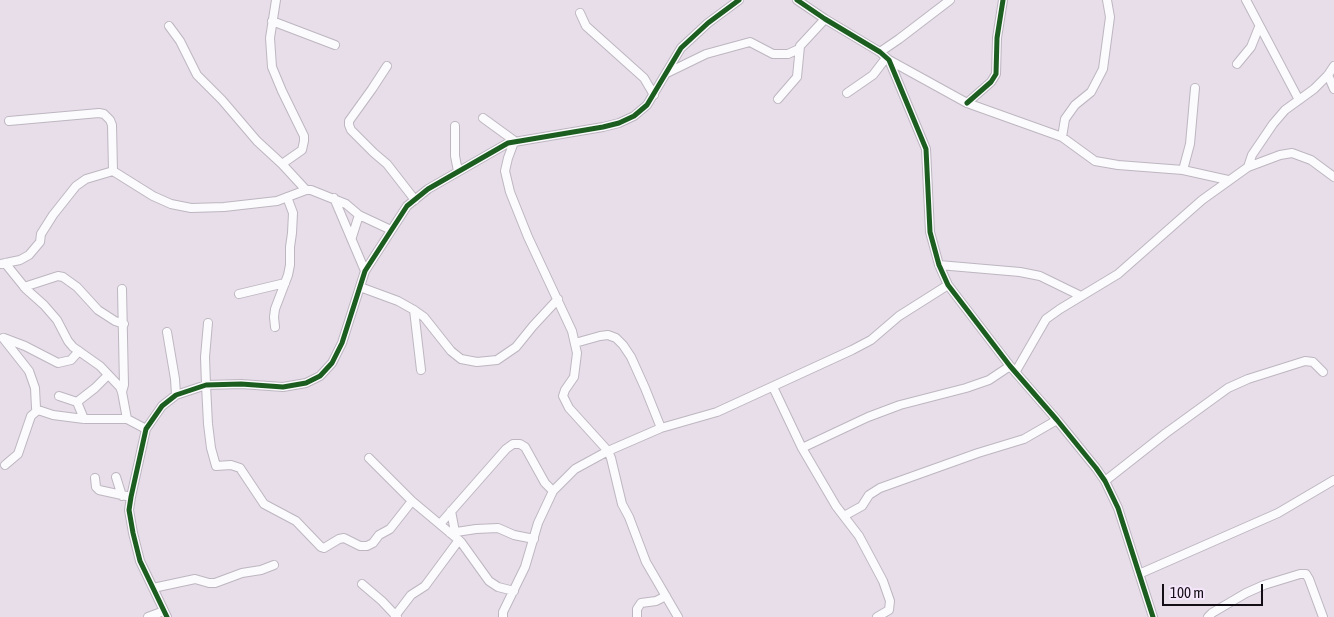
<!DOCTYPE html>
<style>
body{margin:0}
#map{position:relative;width:1334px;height:617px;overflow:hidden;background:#e7deea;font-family:"Asap Condensed",sans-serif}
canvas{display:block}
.scale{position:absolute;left:1162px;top:584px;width:101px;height:22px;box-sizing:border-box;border:2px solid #130e15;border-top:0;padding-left:6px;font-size:15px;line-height:18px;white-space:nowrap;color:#130e15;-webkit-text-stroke:4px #f6e6fc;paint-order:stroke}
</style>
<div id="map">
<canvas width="1334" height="617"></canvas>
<div class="scale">100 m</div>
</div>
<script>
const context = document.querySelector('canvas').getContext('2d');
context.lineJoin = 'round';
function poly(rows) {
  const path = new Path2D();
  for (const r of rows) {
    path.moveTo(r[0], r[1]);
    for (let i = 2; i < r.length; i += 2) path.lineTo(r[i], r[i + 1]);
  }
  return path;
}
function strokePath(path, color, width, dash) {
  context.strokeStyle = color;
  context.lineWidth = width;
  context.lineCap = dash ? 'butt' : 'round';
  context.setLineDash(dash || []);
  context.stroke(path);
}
const minor = poly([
 [276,0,270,38,272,67,282,91,304,136,304,141,302,150,282,164],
 [797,0,825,19,880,52,889,60,926,149,930,232,939,265,948,285,1010,366,1057,420,1096,468,1105,481,1118,508,1153,617],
 [1246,0,1299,100],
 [580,13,586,26,644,78,654,95],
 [272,21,335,45],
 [169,26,180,41,197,75,222,100,257,141,282,164,306,190],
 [880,52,899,39,950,0],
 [889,60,967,103,1062,137,1095,161,1118,165,1183,170,1228,180],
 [1237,64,1251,47,1259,27],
 [387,66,372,89,349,121,349,125,351,130,374,153,387,164,415,200],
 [667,73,706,54,750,42,773,54,788,54,799,49],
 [1328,75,1334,89],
 [847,93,873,75,886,58],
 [778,99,797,77,800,46,825,19],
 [967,103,991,82,996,74,997,38,1003,0],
 [483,118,516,142],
 [9,121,99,113,104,114,110,120,112,125,113,171],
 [455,126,455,156,458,171],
 [1062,137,1065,119,1075,105,1091,92,1103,69,1110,17,1107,0],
 [514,142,508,158,505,171,510,192,528,237,572,331,577,353,574,377,565,390,563,396,569,408,608,451,611,458,622,504,629,517,646,562,678,617],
 [1248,167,1252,155,1273,124,1285,110,1314,89,1328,75,1334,66],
 [1183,170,1190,144,1195,88],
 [334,198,365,271],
 [352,237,359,215],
 [5,263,26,289,44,305,57,320,68,341,73,347,100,366,120,387,122,392,127,419],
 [0,264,20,260,29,255,40,242,41,234,53,215,76,186,86,179,113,171,153,196,171,204,191,208,224,207,277,201,306,190,311,190,346,204,359,215,391,230],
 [939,265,1020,272,1040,276,1081,296],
 [24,287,58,276,63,277,77,287,98,310,115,321,124,324],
 [360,287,398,301,414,310,424,317,451,351,461,359,477,362,497,360,516,347,533,326,558,299],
 [122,289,124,385,122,392],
 [239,294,285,283],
 [414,310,421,370],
 [208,323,205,357,206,385,208,424,211,448,216,466,231,465,240,468,264,504,296,521,321,547,324,548,339,539,344,538,360,546,367,546,373,543,379,535,390,529,412,501],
 [275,327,274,317,275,309,288,275,290,265,290,247,292,233,293,213,287,197],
 [167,332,175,379,176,395],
 [3,338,29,371,35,388,36,408,38,410,53,415,84,419,127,419,146,429],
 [4,338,25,346,58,363,71,360,79,351],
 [575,343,600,336,608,335,616,338,623,345,631,357,645,388,661,428],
 [1016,371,1046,319,1060,309,1118,274,1202,200,1248,167,1280,155,1292,153,1311,160,1334,177],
 [773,387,802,448,836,506,859,536,883,581,890,601,889,610,877,617],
 [59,396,77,402,84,419],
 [77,402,95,388,108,375],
 [802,448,868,417,900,405,966,388,989,380,1010,366],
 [369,458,412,501,461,542,489,581,498,587,514,591],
 [5,465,18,454,31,416,38,410],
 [116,477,122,496],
 [95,478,96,487,99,490,131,497],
 [1105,481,1166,433,1228,388,1248,379,1305,361,1313,362,1323,372],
 [451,511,455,532],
 [844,516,862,506,869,495,880,488,978,453,1024,439,1057,420],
 [440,524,506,449,513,444,520,444,525,447,545,483,553,491],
 [450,533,476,529,498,528,514,535,534,539],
 [1139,574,1278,513,1334,480],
 [362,584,382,601,397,617],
 [153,588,195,579,209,583,215,583,242,573,261,570,274,565],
 [395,616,411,595,425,586,459,540],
 [148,617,164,611],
 [167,617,140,561,133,533,129,510,131,497,146,429,162,406,176,395,206,385,241,384,283,387,306,383,320,376,332,363,342,343,365,271,407,206,428,189,508,143,603,127,619,123,634,116,647,105,681,48,708,23,739,0],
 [503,617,503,612,525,567,538,523,553,491,575,469,608,451,661,428,717,412,852,350,871,340,899,316,948,285],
 [637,617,637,609,641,603,656,601,666,596],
 [1208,617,1212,613,1246,593,1264,585,1300,574,1306,574,1309,579,1323,617]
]);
const cycleway = poly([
 [797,0,825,19,880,52,889,60,926,149,930,232,939,265,948,285,1010,366,1057,420,1096,468,1105,481,1118,508,1153,617],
 [967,103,991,82,996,74,997,38,1003,0],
 [167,617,140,561,133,533,129,510,131,497,146,429,162,406,176,395,206,385,241,384,283,387,306,383,320,376,332,363,342,343,365,271,407,206,428,189,508,143,603,127,619,123,634,116,647,105,681,48,708,23,739,0]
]);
strokePath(minor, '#bdb6c0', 10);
strokePath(minor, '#fbfafc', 8);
strokePath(cycleway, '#1b5e20', 5);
</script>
